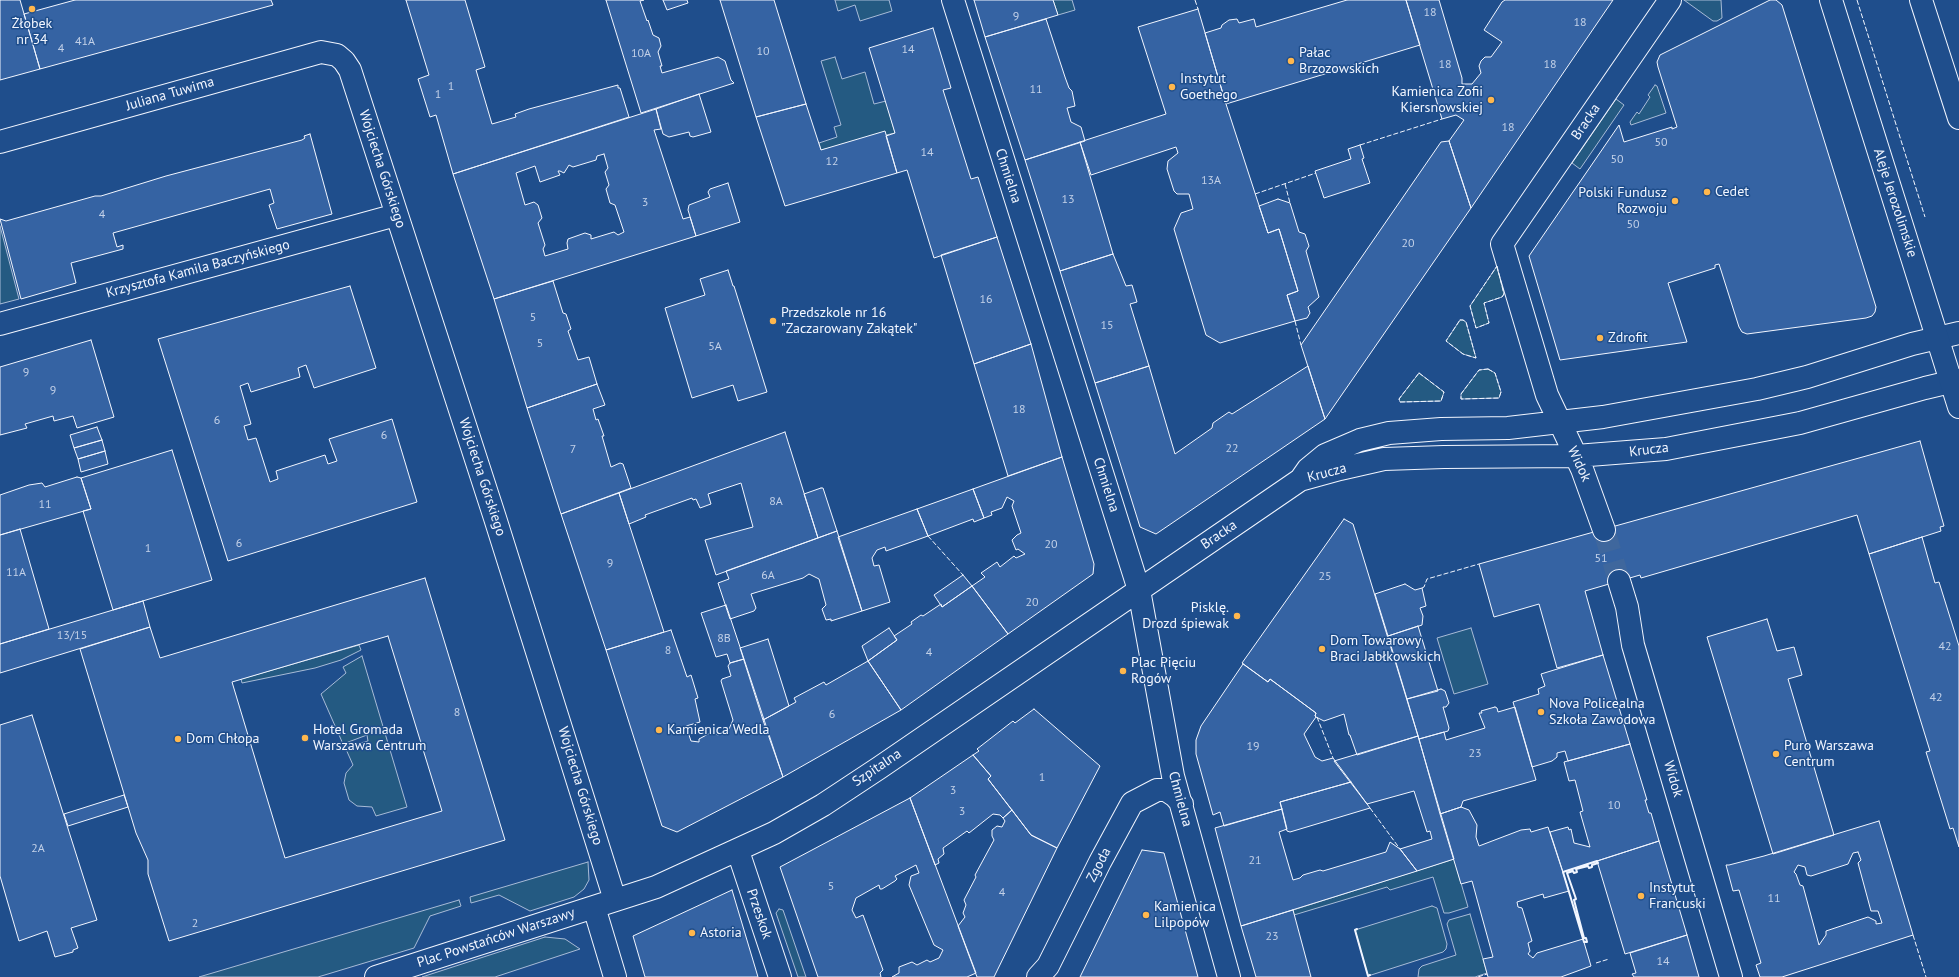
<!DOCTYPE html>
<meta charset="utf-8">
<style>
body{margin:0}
canvas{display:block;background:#1f4e8c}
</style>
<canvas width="1959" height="977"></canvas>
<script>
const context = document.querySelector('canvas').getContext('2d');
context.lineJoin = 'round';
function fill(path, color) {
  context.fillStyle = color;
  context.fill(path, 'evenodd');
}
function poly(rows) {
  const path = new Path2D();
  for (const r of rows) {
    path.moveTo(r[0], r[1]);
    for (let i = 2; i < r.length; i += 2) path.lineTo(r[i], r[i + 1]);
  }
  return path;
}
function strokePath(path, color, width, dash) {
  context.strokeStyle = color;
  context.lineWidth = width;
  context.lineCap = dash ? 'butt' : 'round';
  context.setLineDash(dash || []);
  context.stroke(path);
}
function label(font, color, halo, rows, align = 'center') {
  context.font = font + ' "PT Sans",sans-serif';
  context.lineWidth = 3;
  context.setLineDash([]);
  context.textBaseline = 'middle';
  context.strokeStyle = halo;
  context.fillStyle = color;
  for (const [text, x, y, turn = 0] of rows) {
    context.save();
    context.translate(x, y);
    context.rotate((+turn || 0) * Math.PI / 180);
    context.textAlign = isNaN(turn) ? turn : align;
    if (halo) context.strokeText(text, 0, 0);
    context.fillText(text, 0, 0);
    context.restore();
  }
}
const green = poly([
 [835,0,889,0,892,11,860,21,855,5,838,11,835,0],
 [1053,0,1072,0,1075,10,1058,15,1053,0],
 [1684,0,1721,0,1722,18,1717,21,1713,21,1684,0],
 [835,57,842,79,865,72,874,104,886,101,895,133,821,150,819,143,837,137,834,127,841,125,821,61,835,57],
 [1655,85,1657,86,1666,113,1631,125,1630,122,1637,112,1639,114,1650,97,1648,95,1655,85],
 [1616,99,1624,105,1580,169,1572,163,1616,99],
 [0,226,19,299,0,304,0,226],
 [1497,266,1504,294,1502,297,1484,303,1489,323,1476,328,1470,306,1497,266],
 [1460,320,1463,320,1466,322,1476,358,1463,354,1446,341,1460,320],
 [1488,369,1495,373,1501,392,1499,398,1461,399,1461,394,1479,370,1488,369],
 [1419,373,1444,392,1441,401,1400,402,1399,399,1419,373],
 [1471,628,1488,684,1454,694,1437,638,1471,628],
 [359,645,361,650,341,660,315,668,242,683,241,679,359,645],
 [362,656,407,807,376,816,372,807,357,806,349,800,344,783,346,773,353,765,345,747,368,741,367,735,343,744,321,694,346,673,343,667,362,656],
 [1454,859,1468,907,1449,913,1444,913,1433,877,1390,890,1387,887,1294,915,1293,910,1454,859],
 [588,862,589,880,584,889,574,897,530,911,499,895,471,903,470,897,588,862],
 [459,900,461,906,430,916,414,948,318,977,199,977,459,900],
 [1432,906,1437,908,1447,944,1446,949,1443,952,1368,976,1355,930,1432,906],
 [779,909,783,910,806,977,798,977,776,913,779,909],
 [1470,914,1487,973,1475,977,1418,977,1419,969,1422,966,1456,955,1447,924,1449,920,1470,914],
 [545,937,565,939,580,949,495,977,422,977,545,937]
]);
const building = poly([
 [0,0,20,0,40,69,0,80,0,0],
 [75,0,271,0,273,5,40,69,24,14,75,0],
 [406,0,465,0,485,67,476,70,492,124,516,117,515,114,529,109,618,85,618,88,620,88,629,117,453,174,436,115,430,117,418,79,429,75,406,0],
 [606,0,644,0,640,1,647,21,648,20,653,35,659,38,661,46,658,52,662,66,660,66,662,73,718,57,725,61,731,80,734,83,641,113,606,0],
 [663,0,687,0,688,3,667,10,663,0],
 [720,0,774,0,806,104,756,117,720,0],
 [974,0,1053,0,1058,15,985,37,974,0],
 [1347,0,1406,0,1420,45,1226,104,1205,33,1221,28,1222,25,1229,20,1237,19,1239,23,1254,19,1256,27,1347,0],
 [1406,0,1439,0,1462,78,1462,84,1472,84,1481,73,1479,66,1481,61,1485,57,1491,57,1502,42,1484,30,1502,2,1505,0,1613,0,1471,208,1449,141,1464,120,1456,115,1442,119,1406,0],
 [1770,0,1776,0,1782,5,1876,307,1875,312,1872,316,1866,318,1747,334,1742,332,1739,327,1719,264,1715,265,1715,268,1668,283,1687,342,1560,360,1529,256,1619,125,1624,142,1672,127,1672,129,1677,127,1658,67,1657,62,1660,55,1770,0],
 [1198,9,1226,104,1268,233,1279,229,1298,291,1287,295,1295,321,1220,343,1206,335,1174,229,1181,213,1193,209,1189,194,1177,194,1174,191,1167,169,1168,161,1178,153,1176,147,1091,175,1080,142,1166,114,1138,27,1198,9],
 [1046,19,1065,77,1069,88,1072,91,1075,106,1067,108,1071,122,1081,127,1085,141,1025,160,985,37,1046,19],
 [933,28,951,88,943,90,971,179,978,177,997,237,934,258,907,170,897,173,886,136,895,133,869,48,933,28],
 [699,94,711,132,693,137,690,136,689,132,669,137,663,134,656,109,699,94],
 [806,104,821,150,885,131,897,173,785,206,756,117,806,104],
 [656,109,661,129,654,130,683,219,690,217,696,236,494,299,453,174,656,109],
 [604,154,608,168,605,172,609,185,606,189,610,203,615,205,624,232,618,235,614,232,591,239,591,235,585,233,568,239,567,243,568,249,545,256,543,249,545,245,538,223,542,218,538,205,534,202,525,205,516,173,535,166,540,182,560,175,558,171,560,171,564,173,569,165,573,167,596,160,597,156,604,154],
 [310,134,332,214,277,229,269,205,274,203,270,189,113,233,117,247,123,245,123,249,71,263,76,283,21,299,0,219,6,221,95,196,101,196,166,176,302,140,305,138,304,136,310,134],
 [1449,141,1471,208,1325,419,1301,345,1441,142,1449,141],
 [1080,142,1113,254,1060,271,1025,160,1080,142],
 [1360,145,1364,158,1362,159,1370,183,1324,198,1315,171,1351,159,1348,149,1360,145],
 [728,183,740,222,696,236,688,210,689,205,710,197,708,192,710,189,728,183],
 [1278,199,1290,203,1299,232,1305,234,1309,246,1306,251,1319,297,1308,307,1310,313,1307,318,1295,321,1287,295,1298,291,1279,229,1268,233,1259,206,1278,199],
 [997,237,1031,344,974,364,941,255,997,237],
 [1113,254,1126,286,1132,285,1137,302,1130,304,1149,366,1095,383,1060,271,1113,254],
 [728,270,733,286,734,286,767,392,738,401,733,385,692,398,665,308,705,295,700,279,728,270],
 [553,281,563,313,566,314,571,329,568,331,578,360,589,357,597,384,527,408,494,299,553,281],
 [350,286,376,368,314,388,306,365,298,368,300,377,251,392,248,383,240,386,251,424,244,426,248,440,256,438,270,482,278,479,276,471,325,455,328,464,337,461,329,439,392,419,417,502,228,561,158,339,350,286],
 [91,340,114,417,77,428,73,416,54,421,53,416,25,424,27,428,0,435,0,367,91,340],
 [1031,344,1062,457,1008,476,974,364,1031,344],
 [1149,366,1175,454,1212,428,1213,423,1229,412,1232,414,1308,366,1325,419,1156,534,1140,527,1095,383,1149,366],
 [597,384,605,405,593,409,596,420,598,419,604,436,602,436,611,467,620,463,623,464,631,488,561,514,527,408,597,384],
 [97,427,102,440,74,448,70,435,97,427],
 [785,432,818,538,716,575,705,540,753,527,741,483,708,494,711,504,700,508,696,499,693,500,692,498,645,515,646,517,629,524,619,493,785,432],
 [102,440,105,451,78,459,74,448,102,440],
 [1920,441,1944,526,1940,527,1941,531,1869,554,1857,515,1641,578,1640,575,1585,591,1603,655,1557,668,1539,604,1494,617,1479,564,1920,441],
 [172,450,212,580,113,610,83,511,91,509,81,478,172,450],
 [105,451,108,464,81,472,78,459,105,451],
 [1062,457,1094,564,1093,574,1008,634,972,586,985,577,981,573,997,562,1000,567,1014,556,1016,558,1025,554,1018,549,1016,550,1012,540,1017,535,1021,533,1012,506,1014,501,1007,497,1002,508,991,512,992,515,984,518,973,489,1062,457],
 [77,477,81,478,91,509,0,535,0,495,29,485,42,483,45,487,77,477],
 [821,488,823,488,837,531,818,538,804,494,821,488],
 [973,489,984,518,974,522,973,519,928,536,917,509,973,489],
 [619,493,664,632,606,650,561,514,619,493],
 [917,509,928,536,886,551,885,547,877,550,872,558,874,566,879,565,890,602,862,611,838,537,917,509],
 [1344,519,1353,524,1418,736,1357,755,1350,735,1349,735,1344,714,1324,721,1316,717,1315,716,1316,713,1270,679,1268,682,1242,663,1344,519],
 [20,529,49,629,0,644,0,535,20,529],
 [837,531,862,611,831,621,831,619,826,620,822,609,826,605,819,579,809,574,803,578,751,594,756,608,754,611,730,619,718,583,729,579,726,571,837,531],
 [1922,537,1935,583,1939,582,1959,646,1959,847,1953,828,1950,829,1926,752,1930,751,1869,554,1922,537],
 [963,575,972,586,942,607,934,595,963,575],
 [425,578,505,840,169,941,148,874,148,860,136,833,80,649,150,627,160,658,425,578],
 [388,636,442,811,285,858,232,682,388,636],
 [1405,584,1415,590,1422,588,1426,606,1420,608,1423,616,1422,625,1388,636,1375,594,1405,584],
 [972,586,1008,634,901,710,868,661,897,640,894,636,912,624,911,622,921,615,923,616,941,604,942,607,972,586],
 [143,601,150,627,0,673,0,644,143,601],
 [726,605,744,659,730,663,727,654,716,657,701,613,726,605],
 [1767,619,1777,651,1794,647,1802,675,1788,679,1834,835,1773,854,1707,637,1767,619],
 [1418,626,1438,691,1407,699,1388,636,1418,626],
 [889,628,897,640,868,661,862,646,889,628],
 [671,630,687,677,691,675,698,698,695,699,700,722,686,726,691,741,699,742,699,739,712,732,718,735,729,729,733,720,721,681,722,679,731,676,728,666,730,663,744,659,783,777,677,832,662,826,606,650,671,630],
 [768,639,789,706,763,720,740,648,768,639],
 [1603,655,1630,744,1568,761,1565,751,1557,753,1557,757,1552,761,1532,767,1513,702,1539,694,1538,689,1545,686,1541,674,1603,655],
 [868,661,901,710,783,777,763,720,796,702,794,698,824,682,826,685,868,661],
 [1243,664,1268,682,1270,679,1316,713,1315,716,1316,717,1304,734,1315,757,1322,761,1333,758,1351,782,1280,802,1282,809,1224,826,1220,812,1213,815,1196,754,1196,740,1201,726,1243,664],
 [1441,689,1445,691,1449,703,1446,707,1443,707,1449,728,1448,731,1419,739,1407,699,1441,689],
 [1495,707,1497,708,1498,712,1515,707,1536,780,1463,801,1461,807,1440,814,1419,739,1444,732,1446,740,1485,728,1479,713,1482,713,1481,711,1495,707],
 [1034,709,1100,766,1057,848,1031,835,988,779,991,776,973,755,979,751,977,749,1013,721,1015,723,1034,709],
 [32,715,97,920,71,928,78,948,73,950,73,952,55,957,47,931,19,941,0,876,0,725,32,715],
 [1418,736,1454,859,1417,871,1400,849,1432,839,1430,831,1427,832,1414,791,1367,804,1334,761,1418,736],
 [1630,744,1647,800,1645,800,1649,813,1651,813,1659,841,1563,872,1550,832,1568,827,1569,830,1571,829,1574,843,1590,847,1580,812,1583,811,1575,780,1569,781,1564,762,1630,744],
 [973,755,991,776,988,779,1012,810,1003,818,1000,815,993,814,969,833,967,831,943,848,944,854,938,859,939,863,935,865,910,798,973,755],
 [1351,782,1370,808,1290,832,1287,831,1280,802,1351,782],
 [124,795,128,807,68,826,64,814,124,795],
 [910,798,976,973,967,977,892,977,899,973,899,967,912,962,917,965,927,960,930,962,939,958,943,950,934,945,909,885,911,876,919,873,916,865,895,876,897,879,895,881,882,889,880,889,879,885,856,898,852,910,856,918,863,915,883,970,880,973,881,977,818,977,780,867,910,798],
 [1461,807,1469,810,1477,825,1476,837,1479,846,1521,830,1530,829,1531,832,1548,827,1569,891,1544,898,1543,894,1517,902,1518,907,1522,908,1532,941,1528,943,1530,951,1528,954,1533,958,1537,953,1583,939,1591,966,1561,977,1488,977,1483,959,1493,957,1472,881,1461,884,1440,814,1461,807],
 [1282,809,1287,829,1279,832,1293,880,1300,878,1303,875,1320,870,1323,871,1386,852,1390,842,1400,849,1417,871,1241,926,1215,828,1282,809],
 [1012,810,1031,835,1057,848,994,977,977,977,958,926,965,917,963,913,966,905,964,900,976,877,975,875,994,840,992,836,992,830,997,826,1002,827,1005,821,1003,818,1012,810],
 [1879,821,1913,935,1782,977,1760,977,1756,965,1761,963,1739,890,1733,891,1726,865,1729,865,1764,856,1879,821],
 [1858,852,1861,860,1858,863,1871,911,1878,911,1882,923,1876,924,1876,921,1868,917,1826,931,1826,935,1819,945,1803,886,1800,885,1796,874,1794,872,1798,865,1805,867,1807,875,1811,876,1848,864,1853,853,1858,852],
 [1659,841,1687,935,1625,954,1597,861,1659,841],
 [1142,850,1164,853,1198,977,1080,977,1142,850],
 [732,890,758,977,645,977,633,936,732,890],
 [1293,910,1311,977,1256,977,1241,926,1293,910],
 [1687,935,1699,977,1634,977,1632,974,1636,973,1630,953,1687,935]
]);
const minorTunnel = poly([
 [1604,530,1619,581]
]);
const minor = poly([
 [953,0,1139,590,1173,776,1229,977],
 [0,142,321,52,337,55,344,61,350,70,495,518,615,900],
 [0,324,396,215],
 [1301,479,1308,469,1325,455,1360,440,1389,433,1441,429,1508,428,1603,417,1757,389,1807,377,1912,344,1959,333],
 [1604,530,1582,469,1547,395,1502,244,1670,0],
 [1619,581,1627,607,1633,645,1731,977],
 [738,851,780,977],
 [594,907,615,977],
 [376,977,656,887,774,833,823,805,879,768,1300,480,1340,469,1384,459,1444,457,1576,456,1666,449,1800,423,1925,388,1959,380],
 [1038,977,1048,966,1100,862,1132,803,1157,790,1166,790,1175,796,1182,804]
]);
const major = poly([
 [1831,0,1959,407],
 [1921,0,1959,118]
]);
const fence = poly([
 [1195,0,1198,9],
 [1857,0,1925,217],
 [1360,145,1442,119],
 [1285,184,1290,203],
 [1255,194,1316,173],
 [1497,266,1504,294,1502,297,1484,303,1489,323,1476,328,1470,306,1497,266],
 [1460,320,1463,320,1466,322,1476,358,1463,354,1446,341,1460,320],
 [1295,321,1301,345],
 [1488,369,1495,373,1501,392,1499,398,1461,399,1461,394,1479,370,1488,369],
 [1419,373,1444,392,1441,401,1400,402,1399,399,1419,373],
 [928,536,963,575],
 [1422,588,1424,587,1427,579,1479,564],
 [1317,717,1333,758],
 [1370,808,1400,849],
 [1913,935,1926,977],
 [1596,963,1609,959],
 [1478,977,1487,974]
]);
const wall = poly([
 [1597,861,1598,863,1592,865,1592,867,1589,868,1588,866,1576,869,1577,872,1574,873,1573,871,1567,873,1575,896,1576,899,1574,900,1584,938,1586,938,1587,942,1584,942,1563,872,1597,861],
 [1357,929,1355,930,1368,976,1370,975]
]);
const markers = [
 [32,9,4,"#ffb74d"],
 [1291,61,4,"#ffb74d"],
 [1172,87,4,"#ffb74d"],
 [1491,100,4,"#ffb74d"],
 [1707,192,4,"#ffb74d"],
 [1675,201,4,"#ffb74d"],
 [773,321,4,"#ffb74d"],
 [1600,338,4,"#ffb74d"],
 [1237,616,4,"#ffb74d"],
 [1322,649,4,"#ffb74d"],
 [1123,671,4,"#ffb74d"],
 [1541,712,4,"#ffb74d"],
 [659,730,4,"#ffb74d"],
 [305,738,4,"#ffb74d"],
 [178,739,4,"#ffb74d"],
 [1776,754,4,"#ffb74d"],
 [1641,896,4,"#ffb74d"],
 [1146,915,4,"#ffb74d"],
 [692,933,4,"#ffb74d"]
];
const numberNames = [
 ["18",1430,13],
 ["9",1016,17],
 ["18",1580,23],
 ["41A",85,42],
 ["4",61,49],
 ["14",908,50],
 ["10",763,52],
 ["10A",641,54],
 ["18",1445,65],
 ["18",1550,65],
 ["1",451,87],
 ["11",1036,90],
 ["1",438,95],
 ["18",1508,128],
 ["50",1661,143],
 ["14",927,153],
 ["50",1617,160],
 ["12",832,162],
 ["13A",1211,181],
 ["13",1068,200],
 ["3",645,203],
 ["4",102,215],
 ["50",1633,225],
 ["20",1408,244],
 ["16",986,300],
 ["5",533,318],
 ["15",1107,326],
 ["5",540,344],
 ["5A",715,347],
 ["9",26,373],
 ["9",53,391],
 ["18",1019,410],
 ["6",217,421],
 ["6",384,436],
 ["22",1232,449],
 ["7",573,450],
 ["8A",776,502],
 ["11",45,505],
 ["6",239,544],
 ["20",1051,545],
 ["1",148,549],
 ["51",1601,559],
 ["9",610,564],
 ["11A",16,573],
 ["6A",768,576],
 ["25",1325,577],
 ["20",1032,603],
 ["13/15",72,636],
 ["8B",724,639],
 ["42",1945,647],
 ["8",668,651],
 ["4",929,653],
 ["42",1936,698],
 ["8",457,713],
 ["6",832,715],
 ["19",1253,747],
 ["23",1475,754],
 ["1",1042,778],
 ["3",953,791],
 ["10",1614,806],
 ["3",962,812],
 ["2A",38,849],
 ["21",1255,861],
 ["5",831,887],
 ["4",1002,893],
 ["11",1774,899],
 ["2",195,924],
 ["23",1272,937],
 ["14",1663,962]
];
const poiNames = [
 ["Żłobek",32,24,"center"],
 ["nr 34",32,40,"center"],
 ["Pałac",1299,53],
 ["Brzozowskich",1299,69],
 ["Instytut",1180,79],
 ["Goethego",1180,95],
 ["Kamienica Zofii",1483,92,"right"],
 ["Kiersnowskiej",1483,108,"right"],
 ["Cedet",1715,192],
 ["Polski Fundusz",1667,193,"right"],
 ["Rozwoju",1667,209,"right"],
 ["Przedszkole nr 16",781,313],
 ["\"Zaczarowany Zakątek\"",781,329],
 ["Zdrofit",1608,338],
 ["Pisklę.",1229,608,"right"],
 ["Drozd śpiewak",1229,624,"right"],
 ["Dom Towarowy",1330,641],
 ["Braci Jabłkowskich",1330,657],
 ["Plac Pięciu",1131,663],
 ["Rogów",1131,679],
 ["Nova Policealna",1549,704],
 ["Szkoła Zawodowa",1549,720],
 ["Hotel Gromada",313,730],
 ["Warszawa Centrum",313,746],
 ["Kamienica Wedla",667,730],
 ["Dom Chłopa",186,739],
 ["Puro Warszawa",1784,746],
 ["Centrum",1784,762],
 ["Instytut",1649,888],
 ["Francuski",1649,904],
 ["Kamienica",1154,907],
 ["Lilpopów",1154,923],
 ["Astoria",700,933]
];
const streetNames = [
 ["Juliana Tuwima",170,94,-16],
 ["Bracka",1586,122,-56],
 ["Wojciecha Górskiego",382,169,72],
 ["Chmielna",1008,176,72],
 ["Aleje Jerozolimskie",1895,203,72],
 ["Krzysztofa Kamila Baczyńskiego",198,269,-15],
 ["Krucza",1649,450,-7],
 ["Widok",1579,464,65],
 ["Krucza",1327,473,-15],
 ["Wojciecha Górskiego",482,477,72],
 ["Chmielna",1106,485,72],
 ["Bracka",1219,535,-34],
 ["Szpitalna",877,768,-34],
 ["Widok",1673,779,74],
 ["Wojciecha Górskiego",580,786,73],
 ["Chmielna",1180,799,75],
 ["Zgoda",1099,865,-63],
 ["Przeskok",759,914,71],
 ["Plac Powstańców Warszawy",496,938,-18]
];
fill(green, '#245a82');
strokePath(green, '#a8bbd7', 1);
fill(building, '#3563a3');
strokePath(building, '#f2f6ff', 1);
strokePath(minorTunnel, '#3f679d', 22, [22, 11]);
strokePath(minor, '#f2f6ff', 24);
strokePath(major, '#f2f6ff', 24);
strokePath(minor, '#1f4e8c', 22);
strokePath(major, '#1f4e8c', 22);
strokePath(fence, '#f2f6ff', 1, [5, 2]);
strokePath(wall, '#f2f6ff', 2);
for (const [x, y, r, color] of markers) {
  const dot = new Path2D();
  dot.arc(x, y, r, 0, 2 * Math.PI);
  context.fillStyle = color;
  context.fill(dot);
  strokePath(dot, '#1f4e8c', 1.5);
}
label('12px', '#c3d1e8', null, numberNames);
label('14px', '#f2f6ff', '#1f4e8c', poiNames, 'left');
label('14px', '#f2f6ff', '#1f4e8c', streetNames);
</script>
